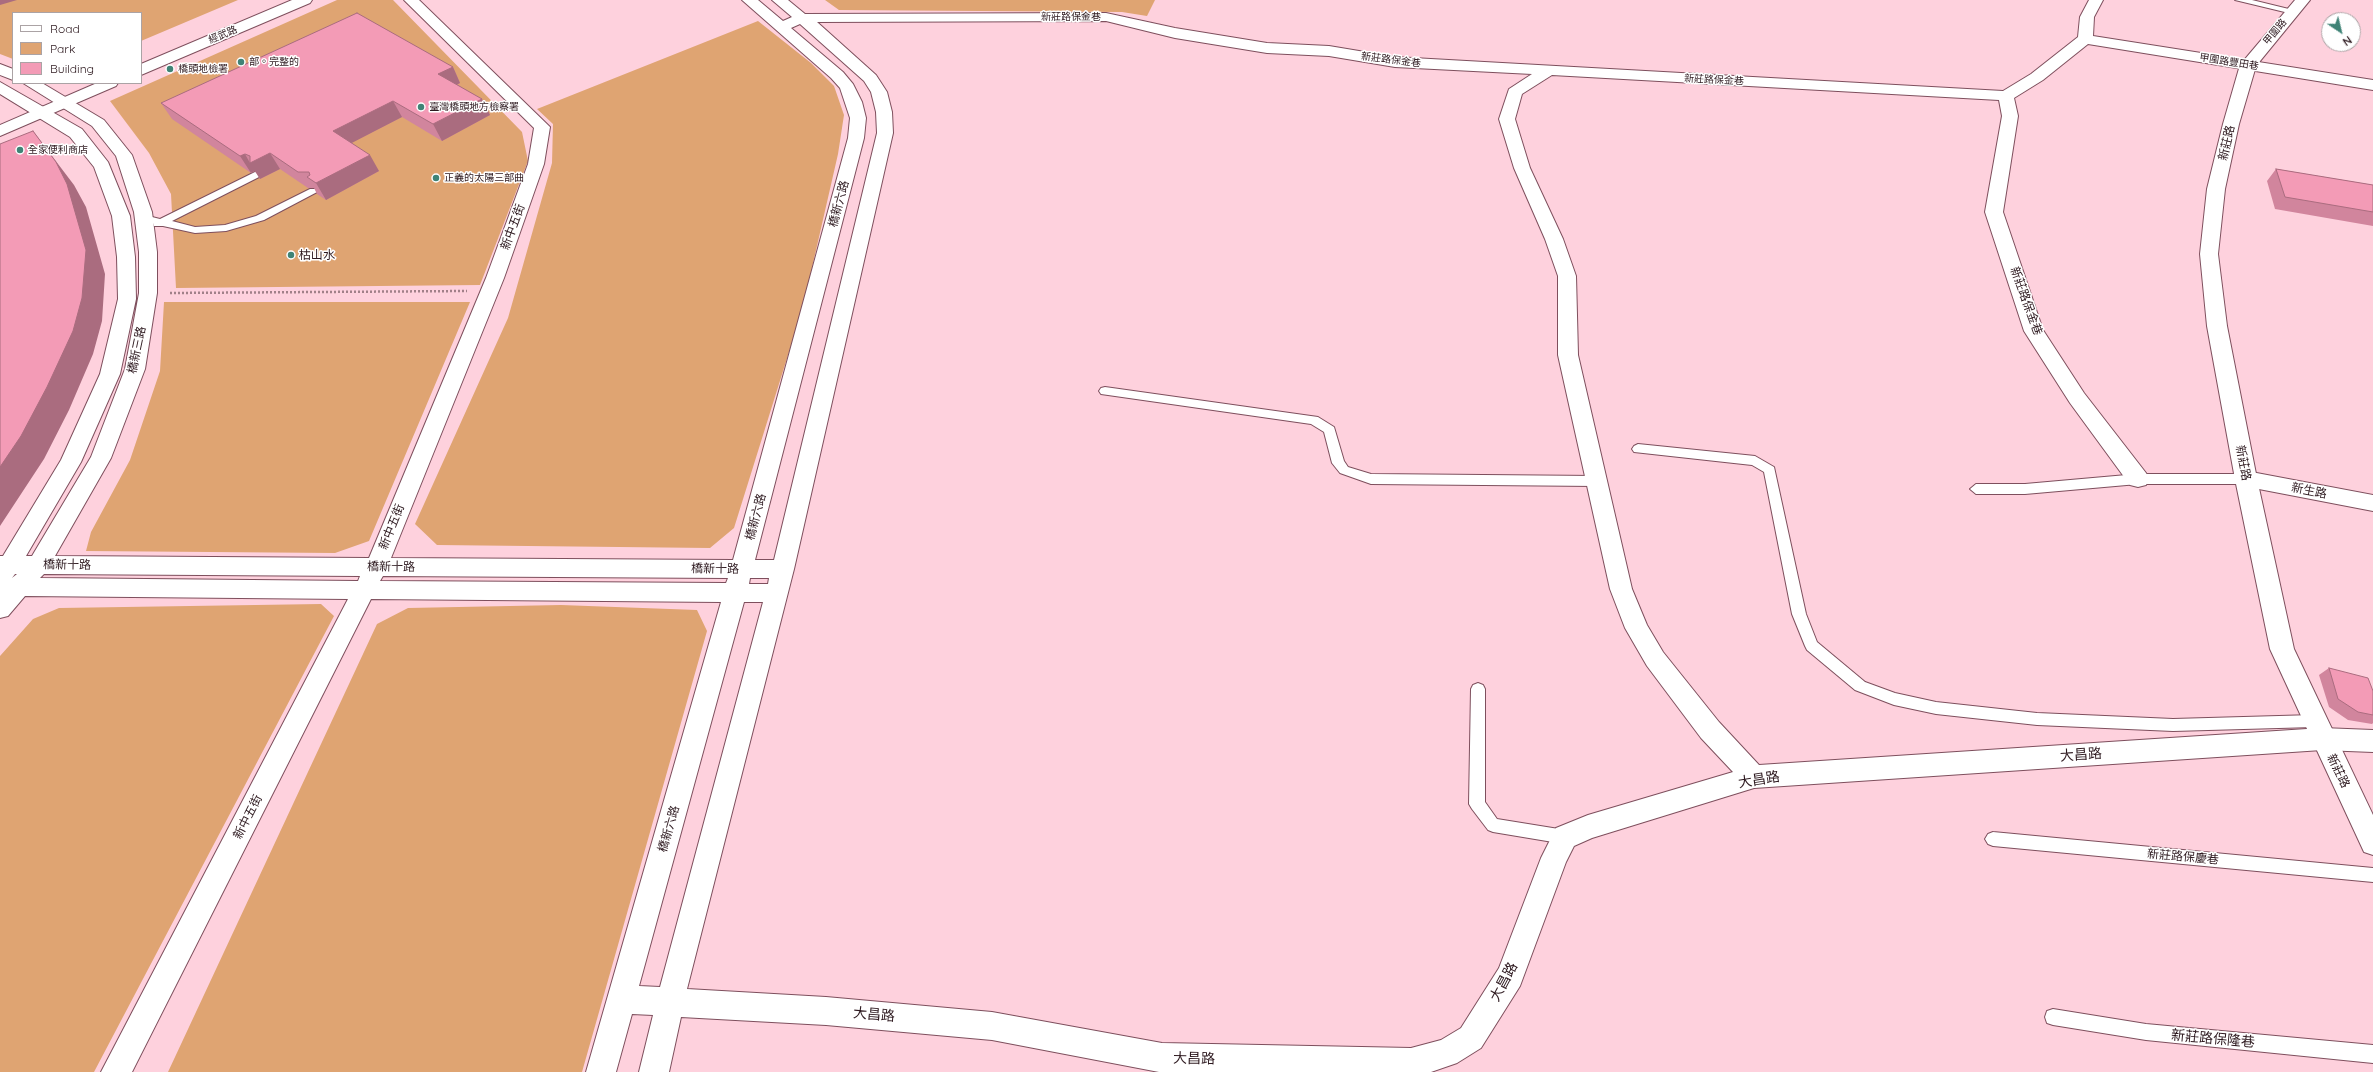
<!DOCTYPE html>
<meta charset="utf-8">
<style>
body{margin:0}
#map{position:relative;width:2373px;height:1072px;overflow:hidden;background:#fed1dd;font-family:Quicksand,sans-serif}
canvas{display:block}
.legend{position:absolute;left:12px;top:12px;width:130px;height:72px;box-sizing:border-box;background:#fff;border:1px solid #aba3a5;margin:0;padding:5px 7px;list-style:none;font-size:12px;color:#2d191f}
.legend li{display:flex;align-items:center;gap:8px;height:20px}
.legend b{width:20px;border:1px solid #aba3a5}
.north{position:absolute;left:2321px;top:12px;width:40px;height:40px;box-sizing:border-box;background:#fff;border:1px solid #aba3a5;border-radius:50%;rotate:145deg;font-size:11px;font-weight:700;line-height:16px;text-align:center;color:#2d191f}
.north::after{content:'';display:block;margin:auto;width:14px;height:18px;background:#3f8376;clip-path:polygon(50% 0,100% 100%,50% 72%,0 100%)}
</style>
<div id="map">
<canvas width="2373" height="1072"></canvas>
<ul class="legend">
<li><b style="height:5px;background:#fff"></b>Road</li>
<li><b style="height:11px;background:#dfa472"></b>Park</li>
<li><b style="height:11px;background:#f39bb6"></b>Building</li>
</ul>
<div class="north">N</div>
</div>
<script>
const context = document.querySelector('canvas').getContext('2d');
context.lineJoin = 'round';
function fill(path, color) {
  context.fillStyle = color;
  context.fill(path, 'evenodd');
}
function poly(rows) {
  const path = new Path2D();
  for (const r of rows) {
    path.moveTo(r[0], r[1]);
    for (let i = 2; i < r.length; i += 2) path.lineTo(r[i], r[i + 1]);
  }
  return path;
}
function strokePath(path, color, width, dash) {
  context.strokeStyle = color;
  context.lineWidth = width;
  context.lineCap = dash ? 'butt' : 'round';
  context.setLineDash(dash || []);
  context.stroke(path);
}
function label(font, color, halo, rows, align = 'center') {
  context.font = font + ' Quicksand,"Noto Sans TC",sans-serif';
  context.lineWidth = 3;
  context.setLineDash([]);
  context.textBaseline = 'middle';
  context.strokeStyle = halo;
  context.fillStyle = color;
  for (const [text, x, y, turn = 0] of rows) {
    context.save();
    context.translate(x, y);
    context.rotate((+turn || 0) * Math.PI / 180);
    context.textAlign = isNaN(turn) ? turn : align;
    if (halo) context.strokeText(text, 0, 0);
    context.fillText(text, 0, 0);
    context.restore();
  }
}
const green = poly([
 [0,0,238,0,141,41,141,13,13,13,13,59,0,54],
 [337,0,393,0,522,132,528,161,480,285,176,288,171,194,149,153,110,101],
 [825,0,1155,0,1147,16,1122,12,839,10],
 [758,21,811,63,834,86,844,115,838,154,803,307,734,528,710,548,437,545,415,524,508,318,552,163,553,124,537,109],
 [164,302,470,302,369,541,335,553,86,551,91,532,130,460,160,371],
 [321,604,334,616,94,1072,0,1072,0,656,33,619,59,608],
 [561,605,697,610,707,631,582,1072,168,1072,377,624,408,608]
]);
const path = poly([
 [170,293,467,291]
]);
const service = poly([
 [2235,0,2252,0,2297,11,2293,14,2235,0],
 [255,172,259,173,259,177,172,221,195,227,225,225,256,216,310,189,318,189,319,191,264,220,226,231,195,233,163,226,154,226,153,223,139,218,144,215,160,219,255,172],
 [1105,387,1318,417,1334,427,1344,461,1348,467,1371,474,1596,476,1602,481,1596,486,1371,484,1340,473,1332,463,1324,432,1311,424,1101,394,1099,391,1101,388,1105,387],
 [1638,444,1755,456,1774,467,1806,614,1817,642,1865,682,1895,693,1936,702,2037,713,2173,719,2314,715,2319,717,2321,721,2319,725,2314,727,2173,731,2037,725,1936,714,1894,705,1855,690,1807,650,1805,646,1792,614,1764,472,1752,465,1634,452,1632,449,1634,446,1638,444],
 [2138,474,2246,474,2252,479,2246,484,2138,484,2025,494,1976,494,1970,489,1976,484,2025,484,2138,474],
 [1478,683,1483,685,1485,689,1485,802,1497,819,1565,830,1570,832,1573,837,1570,842,1565,844,1493,832,1488,830,1472,809,1469,804,1471,689,1473,685,1478,683],
 [1993,832,2373,868,2373,882,1993,846,1988,844,1985,839,1988,834,1993,832],
 [2053,1009,2146,1024,2373,1045,2373,1063,2146,1040,2053,1025,2047,1023,2045,1017,2047,1011,2053,1009]
]);
const minor = poly([
 [404,0,419,0,550,127,544,164,504,278,391,558,733,560,848,138,850,118,840,88,831,78,742,0,758,0,783,21,792,17,772,0,788,0,805,14,1106,13,1175,28,1267,43,1329,46,1395,57,2003,91,2031,74,2078,37,2080,17,2089,0,2103,0,2094,17,2093,36,2373,80,2373,90,2088,44,2043,80,2014,98,2018,116,2003,212,2043,330,2084,393,2146,473,2149,479,2146,485,2138,487,2130,485,2070,403,2024,331,1985,212,2002,116,1999,100,1552,75,1522,94,1515,119,1530,168,1563,239,1576,276,1578,355,1632,589,1647,625,1663,652,1719,722,1759,765,2322,728,2373,730,2373,752,2322,750,1754,788,1592,838,1574,846,1566,862,1520,986,1481,1048,1457,1063,1431,1072,1159,1072,992,1040,826,1025,681,1017,669,1072,639,1072,653,1015,632,1014,616,1072,586,1072,721,602,371,599,132,1072,101,1072,348,599,25,596,8,616,0,618,0,556,3,556,61,460,100,374,118,299,117,257,112,216,94,167,70,137,0,94,0,82,82,129,108,162,130,216,135,257,136,299,120,374,81,462,26,556,32,556,91,457,125,369,139,293,139,252,134,212,116,156,92,126,23,83,42,83,104,120,132,155,152,212,157,252,157,293,145,369,111,458,55,556,369,558,486,278,528,164,534,128,404,0],
 [1106,21,1175,38,1267,53,1329,56,1395,67,1532,74,1509,89,1499,119,1514,168,1545,239,1558,276,1558,355,1610,589,1625,628,1647,666,1701,738,1733,772,1588,815,1556,828,1541,858,1499,968,1461,1028,1441,1040,1411,1048,1162,1043,992,1012,826,997,687,989,794,569,893,133,892,112,887,92,876,75,817,22,1106,21],
 [800,24,864,81,871,92,876,112,877,133,774,560,755,560,864,138,866,118,862,102,853,84,843,72,791,28,800,24],
 [15,574,17,574,12,578,15,574],
 [44,574,360,576,358,581,40,578,44,574],
 [383,576,728,578,726,583,380,581,383,576],
 [750,578,769,578,768,584,749,584,750,578],
 [744,602,763,602,660,987,639,986,744,602],
 [0,64,13,69,13,80,0,75,0,64],
 [2246,471,2373,495,2373,511,2238,485,2235,479,2238,473,2246,471]
]);
const tertiary = poly([
 [292,0,312,0,310,3,141,75,141,64,292,0],
 [2295,0,2310,0,2256,66,2239,124,2225,189,2218,254,2227,326,2257,479,2294,649,2373,815,2373,855,2364,852,2270,649,2235,479,2207,326,2200,254,2207,189,2223,124,2240,65,2295,0],
 [97,83,118,83,116,86,0,136,0,125,97,83]
]);
const wall = poly([
 [453,67,460,83,457,85,482,99,490,115,442,141,402,117,351,143,379,171,326,200,317,194,314,188,308,188,280,169,260,179,255,171,251,173,172,119,161,103],
 [2276,169,2373,185,2373,226,2275,209,2267,181],
 [2329,668,2373,691,2373,723,2372,724,2348,720,2329,707,2319,675]
]);
const shadedWall = poly([
 [0,0,17,0,0,5],
 [453,67,460,83,446,90,438,74],
 [482,99,490,115,442,141,433,124],
 [393,101,402,117,342,148,333,131],
 [33,131,74,185,86,207,105,274,102,321,93,354,69,410,44,459,0,526,0,467],
 [270,153,280,169,260,179,255,171,251,173,240,156,245,154,250,163],
 [370,155,379,171,326,200,316,183]
]);
const building = poly([
 [357,13,453,67,438,74,482,99,433,124,393,101,333,131,370,155,316,183,307,177,310,175,309,172,298,172,270,153,250,163,250,156,245,154,240,156,161,103,357,13],
 [33,131,56,162,67,184,86,250,82,298,73,331,47,387,21,436,0,467,0,144,33,131],
 [2276,169,2373,185,2373,212,2285,197,2276,169],
 [2329,668,2368,678,2373,691,2373,715,2358,712,2338,699,2329,668]
]);
const markers = [
 [241,62,4,"#3f8376"],
 [170,69,4,"#3f8376"],
 [421,107,4,"#3f8376"],
 [20,150,4,"#3f8376"],
 [436,178,4,"#3f8376"],
 [291,255,4,"#3f8376"]
];
const farStreetnames = [
 ["新莊路保金巷",1071,17],
 ["甲圍路",2275,32,-50],
 ["經武路",223,35,-23],
 ["新莊路保金巷",1391,60,7],
 ["甲圍路豐田巷",2229,62,9],
 ["新莊路保金巷",1714,80,3]
];
const farPoinames = [
 ["部。完整的",249,62],
 ["橋頭地檢署",178,69],
 ["臺灣橋頭地方檢察署",429,107],
 ["全家便利商店",28,150],
 ["正義的太陽三部曲",444,178]
];
const streetNames = [
 ["新莊路",2227,143,-77],
 ["橋新六路",839,204,-75],
 ["新中五街",513,227,-70],
 ["新莊路保金巷",2026,301,70],
 ["橋新三路",137,350,-78],
 ["新莊路",2243,463,79],
 ["新生路",2309,491,11],
 ["橋新六路",756,517,-75],
 ["新中五街",392,527,-68],
 ["橋新十路",67,565,1],
 ["橋新十路",391,567,1],
 ["橋新十路",715,569,1],
 ["新莊路",2338,771,64],
 ["新中五街",248,817,-63],
 ["橋新六路",669,829,-74],
 ["新莊路保慶巷",2183,857,5]
];
const poiNames = [
 ["枯山水",299,255]
];
const nearStreetnames = [
 ["大昌路",2081,755,-4],
 ["大昌路",1759,780,-9],
 ["大昌路",1504,982,-62],
 ["大昌路",874,1015,5],
 ["新莊路保隆巷",2213,1039,5],
 ["大昌路",1194,1059,1]
];
fill(green, '#dfa472');
strokePath(service, '#7e4f5d', 2);
strokePath(minor, '#7e4f5d', 2);
strokePath(tertiary, '#7e4f5d', 2);
strokePath(path, '#a18089', 2.5, [2, 2]);
fill(service, '#fff');
fill(minor, '#fff');
fill(tertiary, '#fff');
fill(wall, '#d1859d');
fill(shadedWall, '#aa6c7f');
fill(building, '#f39bb6');
strokePath(building, '#aa6c7f', 1);
for (const [x, y, r, color] of markers) {
  const dot = new Path2D();
  dot.arc(x, y, r, 0, 2 * Math.PI);
  context.fillStyle = color;
  context.fill(dot);
  strokePath(dot, '#fff', 1.5);
}
label('10px', '#2d191f', '#fff', farStreetnames);
label('10px', '#2d191f', '#fff', farPoinames, 'left');
label('12px', '#2d191f', '#fff', streetNames);
label('12px', '#2d191f', '#fff', poiNames, 'left');
label('14px', '#2d191f', '#fff', nearStreetnames);
</script>
